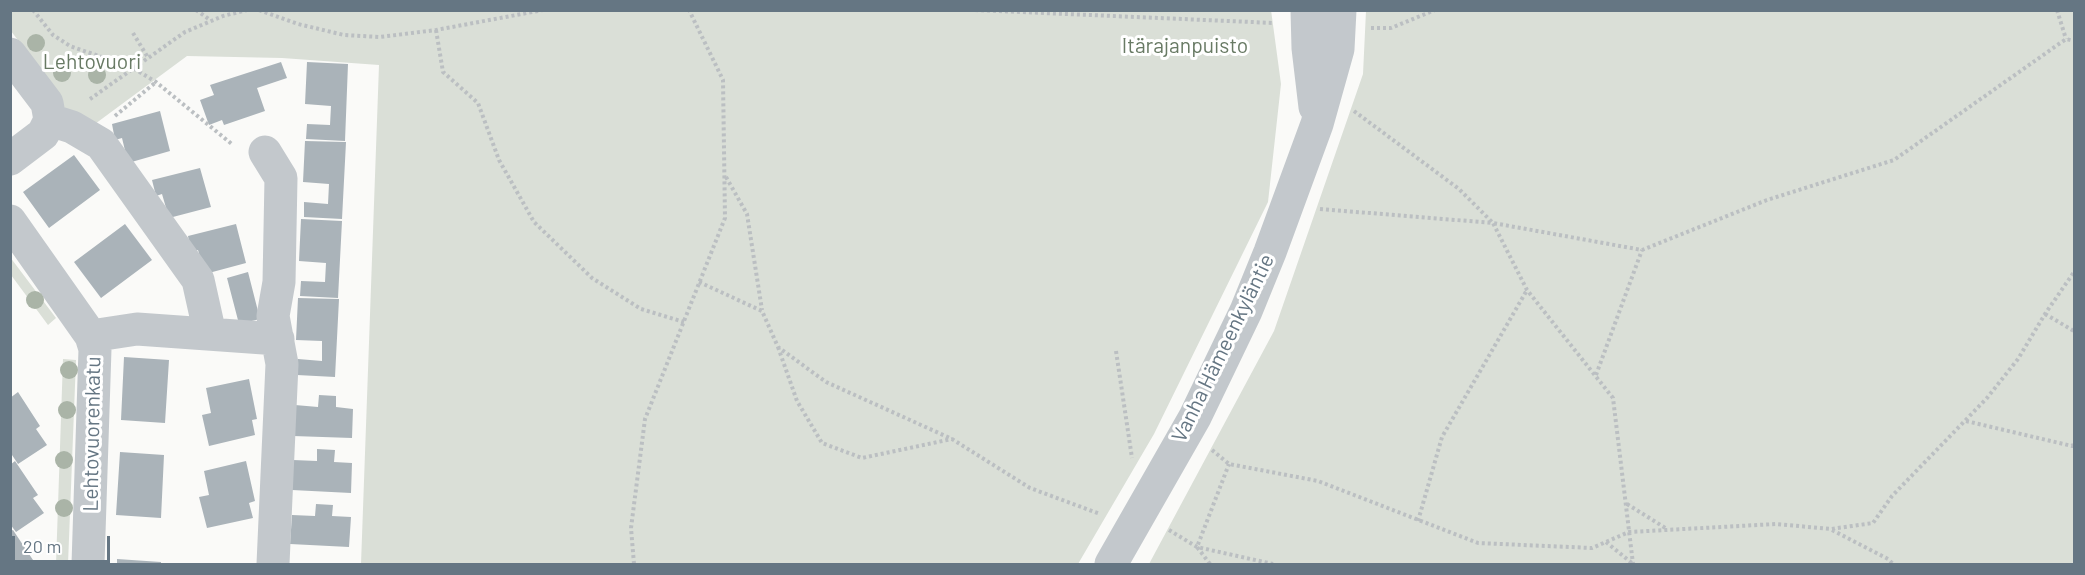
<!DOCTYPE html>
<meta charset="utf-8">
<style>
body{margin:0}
#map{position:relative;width:2085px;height:575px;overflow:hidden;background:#fafaf8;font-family:Barlow,sans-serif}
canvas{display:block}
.frame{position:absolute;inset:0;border:12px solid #657683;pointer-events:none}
.scale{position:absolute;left:12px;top:536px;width:98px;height:27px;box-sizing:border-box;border:3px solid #657683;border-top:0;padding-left:8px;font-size:18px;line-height:21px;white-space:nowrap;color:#657683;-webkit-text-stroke:4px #fff;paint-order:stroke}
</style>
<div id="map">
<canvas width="2085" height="575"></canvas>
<div class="frame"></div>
<div class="scale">20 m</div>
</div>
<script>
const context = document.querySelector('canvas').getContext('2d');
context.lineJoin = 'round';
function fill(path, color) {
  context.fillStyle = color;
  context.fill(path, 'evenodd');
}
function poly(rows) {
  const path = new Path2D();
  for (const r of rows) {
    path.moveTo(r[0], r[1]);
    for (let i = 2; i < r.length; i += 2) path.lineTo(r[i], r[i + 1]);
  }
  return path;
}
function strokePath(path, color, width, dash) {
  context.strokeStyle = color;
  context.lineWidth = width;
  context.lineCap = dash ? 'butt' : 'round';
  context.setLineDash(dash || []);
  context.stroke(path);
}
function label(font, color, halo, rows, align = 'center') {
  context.font = font + ' Barlow,sans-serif';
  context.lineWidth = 6;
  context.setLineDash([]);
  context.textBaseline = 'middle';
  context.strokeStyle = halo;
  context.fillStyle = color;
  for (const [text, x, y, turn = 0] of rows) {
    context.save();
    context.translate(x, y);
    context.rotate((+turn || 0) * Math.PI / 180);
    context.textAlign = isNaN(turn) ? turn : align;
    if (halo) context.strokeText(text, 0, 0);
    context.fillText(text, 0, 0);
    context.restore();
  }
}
const green = poly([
 [11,10,1271,10,1281,84,1268,202,1154,434,1078,564,361,564,379,65,282,58,187,56,76,138,29,55,11,31],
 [1366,11,2074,11,2074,564,1149,564,1274,331,1363,74],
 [10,257,56,318,48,325,11,275],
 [63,359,76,360,68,564,56,564]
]);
const building = poly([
 [281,62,287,78,257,88,265,111,224,125,222,120,209,125,200,100,214,95,210,85],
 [307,62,348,64,345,141,306,139,307,124,330,125,331,106,305,104],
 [160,111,170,151,128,163,122,138,115,140,112,124],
 [305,141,346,142,342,219,304,217,304,202,328,204,329,184,303,182],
 [74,155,100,190,49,228,23,192],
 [200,168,211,207,169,218,162,194,156,196,152,180],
 [301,219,342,221,338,298,300,296,301,281,325,282,326,263,299,261],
 [125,224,152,260,101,298,74,262],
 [236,224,246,263,205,274,198,250,191,252,188,236],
 [248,272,260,319,239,324,227,278],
 [298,298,339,299,335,377,297,375,298,359,322,361,322,341,296,340],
 [124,357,169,360,165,423,121,420],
 [249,379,257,419,252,420,255,435,209,446,202,415,211,413,206,388],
 [18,392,40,426,36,429,47,445,18,464,10,452,10,398],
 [319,395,336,396,336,407,353,409,352,438,293,436,295,405,318,407],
 [317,449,335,450,334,462,352,463,351,493,292,490,293,460,317,461],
 [120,452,164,455,161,518,116,515],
 [15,461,38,495,33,498,44,513,16,532,10,524,10,465],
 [246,461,255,501,249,503,253,518,207,528,199,497,209,495,204,471],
 [316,504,333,505,332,516,351,517,349,547,290,544,292,515,315,516],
 [13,530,35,563,33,564,10,564,10,531],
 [117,559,161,562,161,564,117,564]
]);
const path = poly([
 [33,10,53,35,70,46,133,68,156,82,233,145],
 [196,10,210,20],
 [259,10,298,24,344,35,380,37,436,30,543,10],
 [975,10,1274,23],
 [2057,10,2066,39],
 [1371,28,1391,28,1435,10],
 [436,30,443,72,478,103,499,160,534,222,592,278,641,309,684,322],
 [133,33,147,56],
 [90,99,185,32,223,16,247,10],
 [1354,111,1459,189,1493,223,1642,250,1767,200,1894,160,2066,39,2074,41],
 [115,116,156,82],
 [726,177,747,214,762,310],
 [1320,209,1493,223,1527,290,1613,398,1633,564],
 [699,282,762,311,778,347,826,382,952,439,1030,488,1100,514],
 [2045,314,2074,331],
 [778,347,797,401,822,443,862,458,952,439],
 [1116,351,1132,458],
 [1596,375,1642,250],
 [1966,421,2072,446,2074,444],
 [1212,450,1229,464,1318,481,1478,543,1592,548,1629,532,1776,524,1831,529,1873,523,1892,496,1987,398,2018,359,2045,314,2074,272],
 [1627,504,1667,529],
 [1418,521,1442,437,1527,290],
 [1169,530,1197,547,1273,564],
 [1832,530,1888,559,1893,564],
 [1606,542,1633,564],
 [634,564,631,528,645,419,725,218,723,80,689,10],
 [1210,564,1197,547,1229,464]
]);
const minor = poly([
 [1307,10,1308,48,1315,107],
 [10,54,47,103,50,120,43,134,10,159],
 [50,120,72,127,101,144,198,280,210,334],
 [265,152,281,178,279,282,273,316,282,364,273,564],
 [10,221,91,336,95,349,88,564],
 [91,336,137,329,278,339],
 [1111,564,1195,417,1246,311,1270,252,1317,124,1338,49,1340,10]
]);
const trees = [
 [36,43],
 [62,73],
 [97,75],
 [35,300],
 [69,370],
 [67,410],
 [64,460],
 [64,508]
];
const parkNames = [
 ["Itärajanpuisto",1185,46],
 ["Lehtovuori",92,62]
];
const streetNames = [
 ["Vanha Hämeenkyläntie",1223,348,-64],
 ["Lehtovuorenkatu",92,434,-89]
];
fill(green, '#dadfd7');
fill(building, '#aab3b9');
strokePath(path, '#bbbfc2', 4, [3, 3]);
strokePath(minor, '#c3c8cc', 33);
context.fillStyle = '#aab4a7';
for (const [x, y] of trees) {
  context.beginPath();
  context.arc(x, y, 9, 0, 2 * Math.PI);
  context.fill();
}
label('21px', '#687a64', '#fff', parkNames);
label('21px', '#657683', '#fff', streetNames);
</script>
